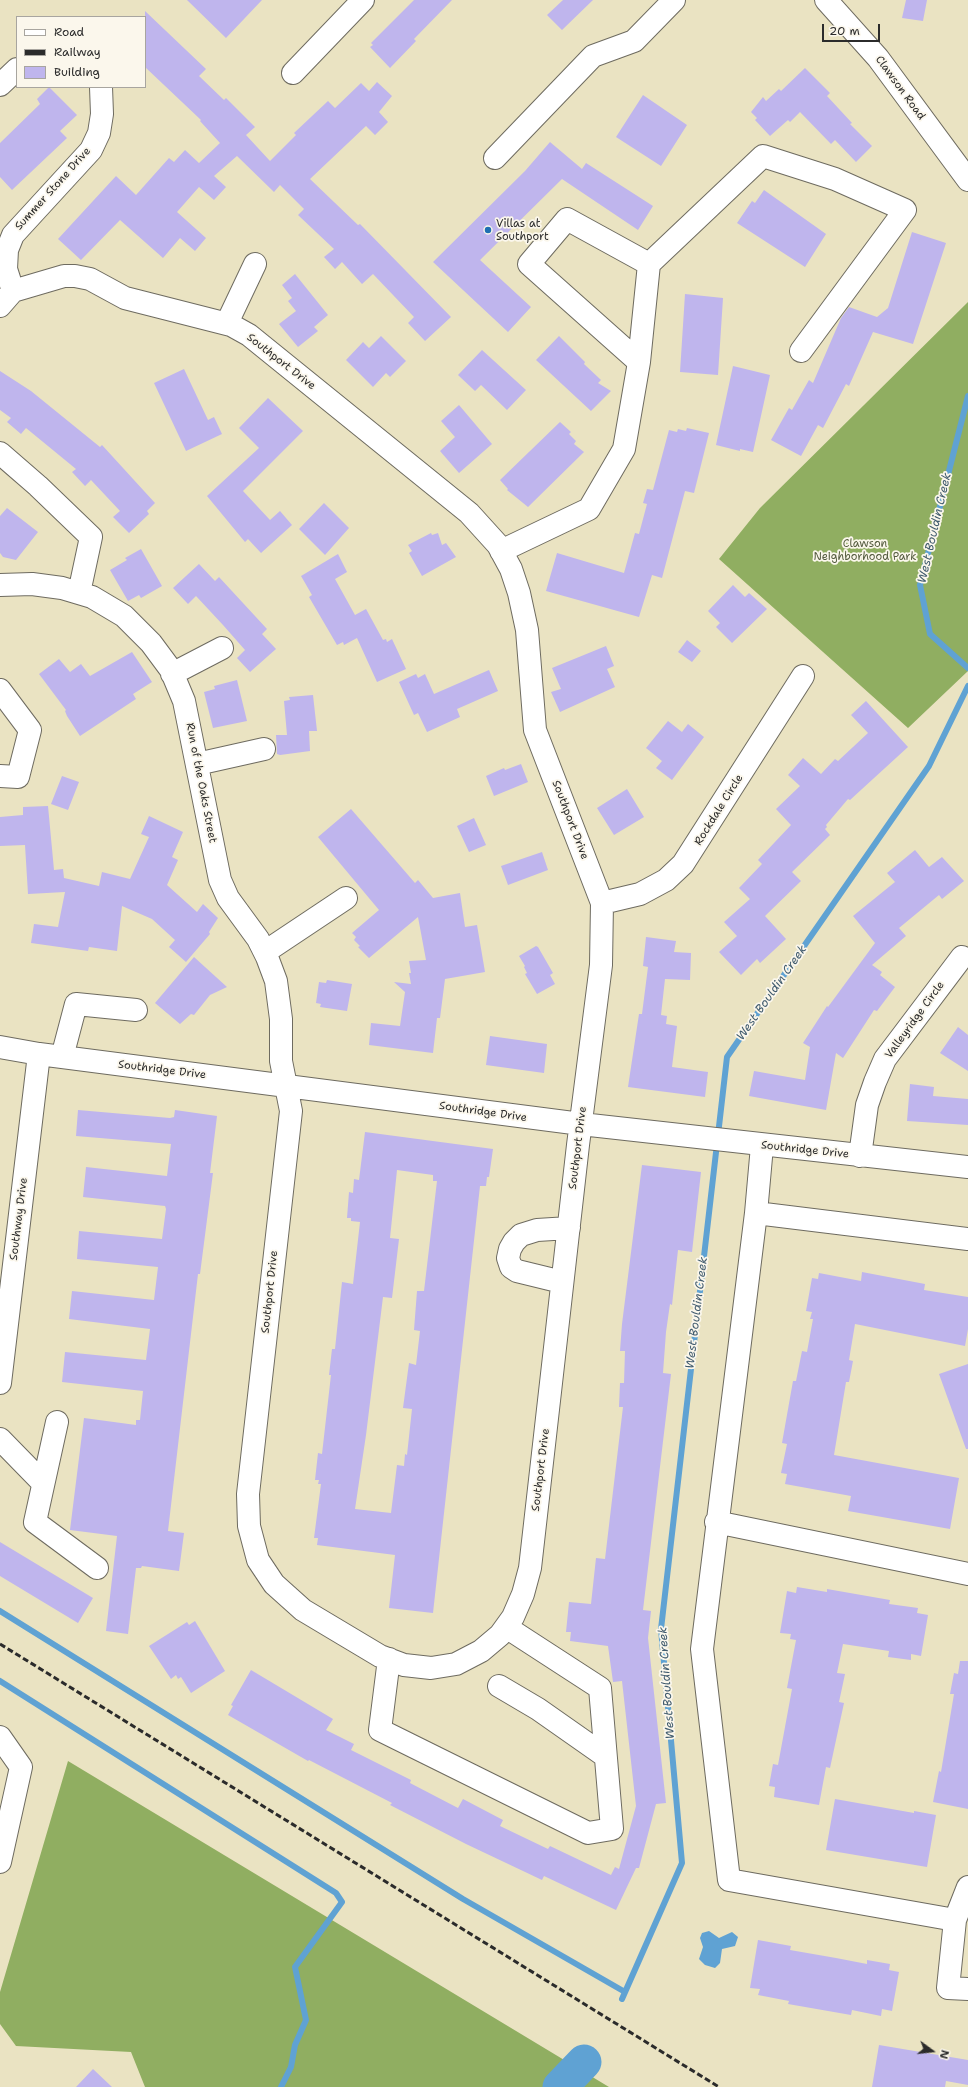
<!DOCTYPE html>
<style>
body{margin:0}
#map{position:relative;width:968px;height:2087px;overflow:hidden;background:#eae3c2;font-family:"Shantell Sans",sans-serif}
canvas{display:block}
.legend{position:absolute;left:16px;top:16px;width:130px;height:72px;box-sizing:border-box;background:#fbf7ec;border:1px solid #a8a59f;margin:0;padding:5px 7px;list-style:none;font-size:12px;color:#2b2b2b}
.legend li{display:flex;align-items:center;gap:8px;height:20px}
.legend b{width:20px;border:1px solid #a8a59f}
.north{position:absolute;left:912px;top:2031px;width:40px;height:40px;-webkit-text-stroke:3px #fbf7ec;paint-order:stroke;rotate:105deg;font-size:11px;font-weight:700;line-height:16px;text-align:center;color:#2b2b2b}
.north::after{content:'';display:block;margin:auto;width:14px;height:18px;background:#2b2b2b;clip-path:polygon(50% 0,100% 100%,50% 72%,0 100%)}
.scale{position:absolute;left:822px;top:24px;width:58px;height:18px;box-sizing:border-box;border:2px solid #2b2b2b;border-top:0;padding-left:5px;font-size:12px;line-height:14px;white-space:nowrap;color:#2b2b2b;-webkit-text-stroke:3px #fbf7ec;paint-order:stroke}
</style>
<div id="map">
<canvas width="968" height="2087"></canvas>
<ul class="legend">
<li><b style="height:5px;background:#fff"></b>Road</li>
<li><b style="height:5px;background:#2b2b2b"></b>Railway</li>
<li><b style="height:11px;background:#bfb5ed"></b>Building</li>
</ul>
<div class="north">N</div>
<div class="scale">20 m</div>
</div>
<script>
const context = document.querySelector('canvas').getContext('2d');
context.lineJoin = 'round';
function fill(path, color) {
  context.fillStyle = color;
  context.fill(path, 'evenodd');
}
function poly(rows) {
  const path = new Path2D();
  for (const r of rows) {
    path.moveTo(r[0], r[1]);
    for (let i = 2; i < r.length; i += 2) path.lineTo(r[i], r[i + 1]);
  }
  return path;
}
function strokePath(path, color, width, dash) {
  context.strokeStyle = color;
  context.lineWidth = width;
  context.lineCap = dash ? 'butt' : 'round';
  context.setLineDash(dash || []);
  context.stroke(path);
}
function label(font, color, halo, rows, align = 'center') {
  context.font = font + ' "Shantell Sans",sans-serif';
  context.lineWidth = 3.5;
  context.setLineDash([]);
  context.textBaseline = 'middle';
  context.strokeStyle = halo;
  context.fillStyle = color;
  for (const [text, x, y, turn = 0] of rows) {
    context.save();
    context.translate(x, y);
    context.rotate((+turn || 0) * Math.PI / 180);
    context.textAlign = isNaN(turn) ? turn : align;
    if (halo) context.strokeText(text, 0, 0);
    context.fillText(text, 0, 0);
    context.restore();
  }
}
const forest = poly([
 [968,302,968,671,908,728,719,559,760,508],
 [68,1761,609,2087,145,2087,131,2052,16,2046,0,2024,0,1992]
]);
const water = poly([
 [709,1931,719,1938,732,1932,738,1937,735,1946,722,1949,720,1963,715,1968,705,1965,699,1959,703,1947,700,1938,702,1933]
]);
const stream = poly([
 [968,396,920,585,930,634,968,668],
 [0,1611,463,1899,625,1992],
 [0,1681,336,1893,342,1902,295,1967,306,2020,295,2045,291,2067,281,2087],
 [622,1999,682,1863,661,1629,727,1057,929,766,968,686]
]);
const river = poly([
 [560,2087,584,2062]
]);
const building = poly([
 [187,0,262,0,226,38],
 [414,0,452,0,414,39,416,41,390,68,370,47,373,45,371,43],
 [563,0,593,0,562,30,547,15],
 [906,0,927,0,923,21,902,18],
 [145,11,206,69,199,76,224,100,226,98,255,127,246,135,270,161,296,135,294,133,328,101,335,108,361,83,369,91,377,82,392,96,379,112,388,122,375,135,366,126,310,179,358,225,360,224,451,317,425,341,408,323,414,317,373,274,362,284,342,262,335,269,324,257,334,249,298,215,304,209,280,185,274,192,237,156,214,176,226,187,214,200,199,187,177,212,206,238,195,251,180,238,163,258,120,220,81,260,58,239,116,176,136,195,169,158,174,162,185,150,199,163,220,143,200,121,201,120,145,67],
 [805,68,830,93,827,96,852,123,850,124,872,146,856,162,835,140,831,144,800,112,790,122,788,120,770,136,755,120,757,118,751,112,763,97,766,101,779,89,781,91],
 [49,87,77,115,60,131,67,138,12,190,0,177,0,143,40,104,37,99],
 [643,95,687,125,661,166,616,137],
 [550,142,582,169,586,163,653,206,638,230,562,179,480,260,531,307,508,332,433,262,525,171],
 [764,190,826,234,805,267,737,223,752,201,755,203],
 [912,232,946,243,913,344,873,332,849,386,846,384,823,428,818,425,801,456,771,440,789,408,792,410,809,380,813,383,841,318,849,307,877,317,888,308],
 [295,274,328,315,314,327,318,331,298,347,279,324,296,311,288,301,292,298,282,285],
 [685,294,723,298,718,375,680,372],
 [381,336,406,361,390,377,386,373,373,387,346,360,363,342,369,348],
 [559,336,585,362,584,364,601,380,598,383,611,391,591,411,536,360],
 [482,350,526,390,507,410,481,385,475,391,458,375],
 [733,366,770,375,753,452,740,449,740,451,716,445],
 [184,369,208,420,214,417,222,434,186,451,154,383],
 [0,371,31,391,100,447,102,445,155,503,147,511,149,514,129,533,113,517,120,511,91,480,85,486,72,472,76,469,26,428,21,434,7,422,11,418,0,410],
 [268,398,303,431,243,491,270,520,280,511,292,525,261,553,248,539,245,542,207,496,259,448,239,428],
 [459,405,492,444,459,473,440,451,455,437,441,421],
 [560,422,571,432,569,434,576,441,574,444,584,452,528,507,507,490,508,489,500,480],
 [687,428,709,433,694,493,685,491,662,578,652,575,639,617,546,591,557,553,624,573,635,533,639,534,647,504,643,503,647,489,653,490,669,430,677,432,678,429,686,431],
 [324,503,349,528,325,555,299,529],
 [7,508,38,532,16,560,3,557,0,553,0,516],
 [431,533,432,535,438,533,442,545,446,543,456,557,422,576,409,553,412,551,408,545],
 [141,549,162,586,141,598,139,595,128,601,110,570,127,560,125,558],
 [338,554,347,572,335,579,355,615,366,609,383,640,386,639,387,642,392,639,406,669,377,682,357,638,344,645,343,642,337,645,309,597,312,595,301,576],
 [199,564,215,581,219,577,267,629,262,634,276,649,250,672,237,658,245,650,223,625,196,596,188,604,173,588],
 [733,585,745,597,749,593,767,609,732,643,716,627,720,623,708,611],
 [687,640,701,651,692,662,678,652],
 [606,646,614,666,607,669,615,687,560,712,551,692,561,689,552,668],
 [132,652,152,682,133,694,136,699,80,736,67,716,65,711,66,710,39,674,59,659,70,672,81,664,90,676],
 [489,670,498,691,457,709,460,717,427,732,418,713,414,715,399,682,416,674,418,678,425,674,434,694],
 [237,680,247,721,213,728,204,692,215,689,214,686],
 [313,695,317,731,309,731,310,751,280,755,277,754,276,735,287,735,284,701,290,700,289,697],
 [866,701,908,747,850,800,848,799,826,825,827,827,825,829,830,835,792,872,801,881,765,916,786,939,760,963,757,959,741,975,719,952,737,936,724,922,750,899,739,888,762,864,758,860,791,825,776,809,800,786,788,775,803,758,821,774,835,759,838,761,868,733,851,715],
 [668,721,682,732,688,724,704,737,672,780,656,768,662,761,646,748],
 [521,764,528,782,494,796,486,776,504,768,505,770],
 [62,776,79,782,68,810,51,804],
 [627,789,644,817,614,835,597,808],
 [48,806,54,870,63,869,64,878,99,886,102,872,130,879,149,837,141,834,149,816,183,832,172,857,178,860,167,885,197,912,203,904,218,918,209,932,210,934,186,962,169,947,175,940,152,919,122,906,117,951,89,947,88,951,31,943,34,924,58,927,65,892,28,894,25,845,0,846,0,817,23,815,23,807],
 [351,809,415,883,418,880,433,898,460,893,465,927,477,925,485,972,445,979,440,1018,437,1018,433,1053,369,1045,371,1023,400,1026,405,992,394,982,411,984,409,973,411,973,409,961,426,960,418,917,369,958,358,947,360,946,354,940,356,937,352,933,379,910,318,837],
 [474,818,486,845,469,852,457,826],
 [915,850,929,867,942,857,964,881,942,899,939,895,899,928,906,936,872,965,882,972,880,975,895,987,877,1011,874,1010,843,1058,836,1053,826,1110,749,1096,754,1071,805,1080,810,1047,803,1043,827,1006,828,1007,875,943,853,916,895,882,887,873],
 [542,852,548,870,508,885,501,866],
 [646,937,676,941,674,952,691,953,690,980,665,979,661,1015,667,1016,666,1024,677,1026,672,1067,708,1072,705,1097,628,1087,639,1014,642,1014,648,967,643,966],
 [536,946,538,947,553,973,550,975,555,984,537,994,525,974,527,973,524,967,525,966,519,956],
 [194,957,227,987,210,995,194,1015,191,1014,180,1024,155,1003],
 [327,980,352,984,347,1011,320,1007,321,1004,316,1003,319,982,326,983],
 [958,1027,968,1035,968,1071,940,1053],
 [490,1036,547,1044,544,1073,486,1065],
 [910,1084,934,1087,933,1096,968,1099,968,1125,907,1121],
 [78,1110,170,1118,174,1117,175,1110,217,1116,210,1173,213,1173,200,1274,198,1274,168,1531,184,1533,179,1571,142,1566,141,1568,136,1568,128,1634,106,1631,117,1536,70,1530,84,1418,136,1425,136,1420,140,1420,143,1391,62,1382,65,1352,146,1360,150,1329,69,1319,72,1291,154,1300,158,1267,77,1259,79,1231,162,1239,166,1209,165,1206,83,1197,86,1167,167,1176,171,1144,76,1136],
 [365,1132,493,1149,489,1177,487,1177,486,1186,480,1186,433,1613,389,1608,395,1555,317,1545,318,1538,314,1538,321,1484,318,1484,319,1480,315,1480,318,1453,322,1454,331,1375,329,1375,332,1349,335,1349,342,1282,353,1284,360,1222,351,1221,351,1218,347,1218,349,1192,353,1193,354,1179,359,1180],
 [397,1170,433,1175,433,1181,437,1181,424,1291,417,1291,414,1330,420,1331,416,1365,409,1363,403,1408,412,1409,407,1455,405,1454,404,1466,397,1465,391,1513,355,1509,366,1435,383,1297,392,1298,399,1239,390,1238],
 [642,1165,701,1172,692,1252,678,1250,672,1305,670,1304,666,1332,663,1373,671,1374,643,1610,651,1611,648,1638,666,1803,656,1804,639,1868,636,1868,616,1910,544,1876,542,1880,466,1844,390,1805,392,1803,309,1760,308,1761,228,1715,233,1706,231,1705,251,1670,333,1719,326,1730,354,1744,351,1750,411,1780,410,1783,458,1808,463,1799,503,1820,500,1826,548,1849,550,1846,611,1875,615,1867,619,1869,636,1806,622,1681,613,1682,608,1646,570,1641,571,1632,566,1632,569,1602,591,1604,596,1558,605,1559,623,1407,619,1407,620,1383,624,1383,625,1351,620,1351,622,1324],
 [862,1272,925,1284,924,1290,968,1297,968,1329,965,1346,855,1324,849,1360,853,1361,849,1382,846,1382,834,1455,959,1478,950,1529,848,1511,851,1496,785,1484,787,1474,781,1473,787,1444,782,1443,793,1381,796,1381,802,1351,807,1352,813,1319,810,1319,812,1312,806,1311,812,1278,818,1279,819,1273,861,1281],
 [968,1364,968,1449,966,1449,939,1374],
 [0,1542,93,1598,78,1623,0,1576],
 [797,1587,827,1592,827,1589,890,1600,889,1604,918,1608,917,1613,928,1615,921,1656,911,1654,911,1660,888,1657,889,1651,843,1644,837,1673,845,1674,839,1702,844,1703,830,1768,826,1767,819,1805,774,1797,775,1787,769,1786,773,1764,778,1765,792,1689,787,1688,796,1640,790,1639,791,1634,780,1633,787,1591,796,1593],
 [195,1621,225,1671,191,1693,181,1677,178,1679,176,1675,171,1679,149,1646,187,1622,189,1625],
 [960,1661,968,1661,968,1809,933,1802,939,1771,941,1772,954,1694,950,1694,954,1673,958,1674],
 [835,1799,914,1813,914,1811,936,1815,927,1867,826,1850],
 [758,1940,791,1946,790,1950,836,1958,867,1964,867,1960,890,1964,889,1970,899,1972,892,2011,882,2009,881,2016,852,2010,851,2015,788,2004,789,2001,758,1995,760,1989,750,1988],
 [879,2045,968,2060,968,2085,946,2081,945,2087,872,2087],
 [93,2069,112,2087,76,2087]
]);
const minor = poly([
 [826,0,878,58,968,180],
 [293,73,363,0],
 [0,85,17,69],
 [495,158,593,56,634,41,674,0],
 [649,264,763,156,835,179,905,210,801,351],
 [13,291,6,269,7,250,13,235,91,150,99,133,102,114,101,87],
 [0,306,13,291],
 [227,323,255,264],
 [0,453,38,486,91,537,79,593],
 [501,551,589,509,624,449,639,362,529,264,567,219,649,264,639,362],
 [0,585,32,584,62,588,92,597,124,616,151,643,171,670,184,701,220,880,228,898,258,939,267,957,276,981,281,1019,281,1061,291,1111,248,1494,249,1526,258,1560,274,1584,303,1610,380,1656,404,1665,431,1668,456,1664,481,1651,500,1635,513,1617,523,1594,530,1568,578,1145,601,965,602,903,535,730,527,630,519,593,511,569,498,545,469,513,249,335,231,325,125,298,90,279,75,276,64,276,13,291],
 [172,674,222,648],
 [0,690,30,730,18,777,0,776],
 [197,764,264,749],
 [602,903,640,894,666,880,683,864,803,676],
 [265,952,346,898],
 [0,1047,39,1054,581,1124,968,1167],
 [62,1057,76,1004,136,1010],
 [860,1156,867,1105,875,1082,885,1059,962,957],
 [756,1213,762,1146],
 [562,1282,517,1271,511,1267,508,1258,510,1249,514,1242,521,1235,537,1230,569,1228],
 [0,1383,39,1054],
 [57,1422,35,1522,97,1568],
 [0,1439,43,1483],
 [716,1522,968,1574],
 [389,1659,380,1730,588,1833,612,1829,600,1688,506,1627],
 [499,1686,538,1709,605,1756],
 [0,1737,21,1767,0,1862],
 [968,1887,955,1920,948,1988,968,1989],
 [955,1920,729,1880,702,1649,756,1213,968,1239]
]);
const rail = poly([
 [0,1644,719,2087]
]);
const markers = [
 [488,230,4,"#1f6fb2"]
];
const streetNames = [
 ["Clawson Road",900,88,54],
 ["Summer Stone Drive",53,189,-48],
 ["Southport Drive",281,362,38],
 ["Run of the Oaks Street",201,783,79],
 ["Rockdale Circle",719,810,-58],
 ["Southport Drive",570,820,69],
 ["Valleyridge Circle",915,1020,-54],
 ["Southridge Drive",162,1070,7],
 ["Southridge Drive",483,1112,8],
 ["Southport Drive",578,1148,-83],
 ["Southridge Drive",805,1150,6],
 ["Southway Drive",19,1219,-83],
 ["Southport Drive",270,1292,-84],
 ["Southport Drive",541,1470,-83]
];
const poiNames = [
 ["Villas at",496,224],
 ["Southport",496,237]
];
const parkNames = [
 ["Clawson",865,544],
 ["Neighborhood Park",865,557]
];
const waterNames = [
 ["West Bouldin Creek",935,528,-77],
 ["West Bouldin Creek",772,993,-55],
 ["West Bouldin Creek",697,1313,-83],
 ["West Bouldin Creek",667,1683,-94]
];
fill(forest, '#90ae61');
fill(water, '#5fa2d3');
strokePath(stream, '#5fa2d3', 6);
strokePath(river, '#5fa2d3', 35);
fill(building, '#bfb5ed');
strokePath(minor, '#6e6b60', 24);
strokePath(minor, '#fff', 22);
strokePath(rail, '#2b2b2b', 3, [6, 3]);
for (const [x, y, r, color] of markers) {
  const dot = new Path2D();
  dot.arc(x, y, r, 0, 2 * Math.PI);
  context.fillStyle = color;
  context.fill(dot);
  strokePath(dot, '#fbf7ec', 1.5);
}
label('11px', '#2b2b2b', '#fbf7ec', streetNames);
label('11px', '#2b2b2b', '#fbf7ec', poiNames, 'left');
label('11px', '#545b3f', '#fbf7ec', parkNames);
label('italic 12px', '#405b6e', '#fbf7ec', waterNames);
</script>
